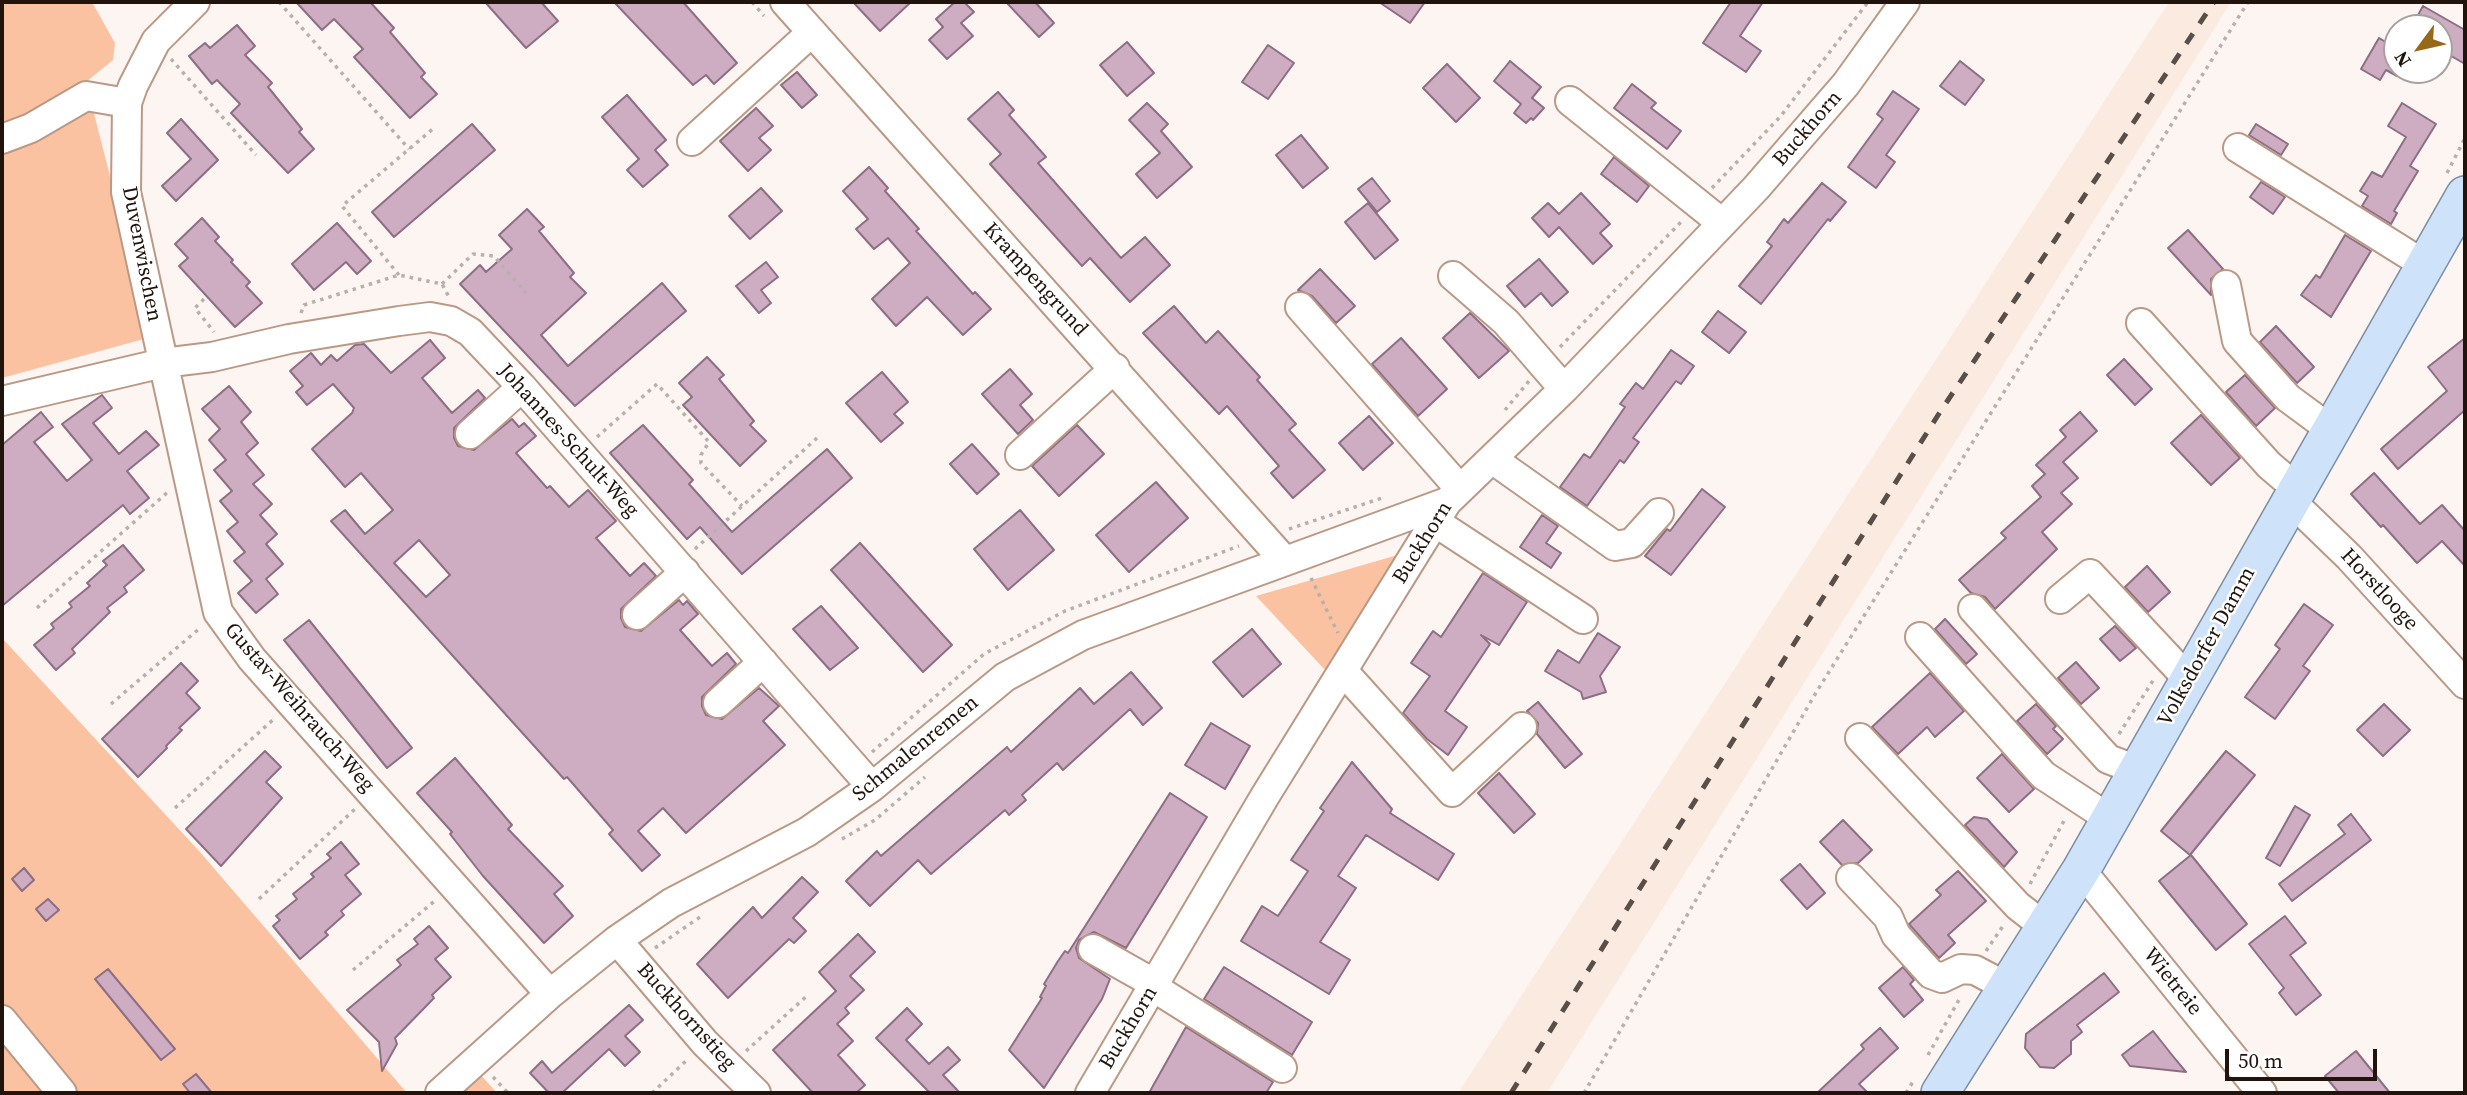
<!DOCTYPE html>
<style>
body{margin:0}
#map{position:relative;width:2467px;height:1095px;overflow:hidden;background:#fcf5f1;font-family:"Source Serif 4",serif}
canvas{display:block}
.frame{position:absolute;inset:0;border:4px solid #20140d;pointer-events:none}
.north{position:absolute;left:2383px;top:14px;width:70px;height:70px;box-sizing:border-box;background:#fff;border:2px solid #a6a19e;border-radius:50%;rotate:237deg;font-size:19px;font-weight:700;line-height:28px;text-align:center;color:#20140d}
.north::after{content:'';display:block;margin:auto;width:24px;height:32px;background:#986819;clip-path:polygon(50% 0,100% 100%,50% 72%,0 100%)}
.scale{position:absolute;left:2225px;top:1049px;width:152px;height:32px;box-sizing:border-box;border:4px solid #20140d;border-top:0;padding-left:9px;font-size:21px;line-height:24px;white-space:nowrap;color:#20140d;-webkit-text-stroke:5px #fff;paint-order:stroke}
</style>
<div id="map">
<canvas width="2467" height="1095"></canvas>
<div class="frame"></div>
<div class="north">N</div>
<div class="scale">50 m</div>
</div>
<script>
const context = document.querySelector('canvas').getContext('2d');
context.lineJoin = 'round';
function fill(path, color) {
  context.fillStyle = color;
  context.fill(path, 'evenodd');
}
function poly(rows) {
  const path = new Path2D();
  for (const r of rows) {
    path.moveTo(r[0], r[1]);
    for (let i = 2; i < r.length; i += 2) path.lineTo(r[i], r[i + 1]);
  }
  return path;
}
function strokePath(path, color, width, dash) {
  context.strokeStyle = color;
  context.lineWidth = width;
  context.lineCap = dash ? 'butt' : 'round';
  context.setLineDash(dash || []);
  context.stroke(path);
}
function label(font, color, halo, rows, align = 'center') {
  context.font = font + ' "Source Serif 4",serif';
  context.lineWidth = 5;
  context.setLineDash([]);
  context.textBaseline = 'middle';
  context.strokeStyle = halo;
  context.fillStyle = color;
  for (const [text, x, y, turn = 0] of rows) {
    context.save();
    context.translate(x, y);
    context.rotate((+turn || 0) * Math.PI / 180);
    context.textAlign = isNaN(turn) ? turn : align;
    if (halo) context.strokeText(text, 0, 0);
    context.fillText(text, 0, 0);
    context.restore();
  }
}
const built = poly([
 [2169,2,2231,2,1547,1093,1458,1093]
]);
const green = poly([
 [2,2,92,2,115,43,113,60,86,82,151,337,2,378],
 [1401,554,1326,671,1256,596],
 [2,638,200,852,407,1093,2,1093],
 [478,1072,497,1093,455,1093]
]);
const building = poly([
 [296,2,370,2,394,28,390,32,425,73,421,77,437,94,410,118,354,57,363,49,334,19,322,30,296,2],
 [485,2,541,2,558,21,526,48,485,2],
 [614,2,683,2,737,63,714,84,706,75,693,85,614,2],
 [853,2,911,2,880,31,853,2],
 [955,2,964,2,974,12,961,23,973,36,947,59,929,40,943,27,936,19,955,2],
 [1006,2,1035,2,1054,23,1039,37,1006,2],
 [1379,2,1425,2,1410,23,1379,2],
 [1731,2,1763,2,1740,36,1761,51,1746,72,1703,43,1731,2],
 [2423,6,2465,30,2465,64,2439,49,2439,28,2411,28,2423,6],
 [237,25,255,46,245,55,272,83,268,87,302,129,299,132,314,149,288,173,231,113,240,104,217,80,212,84,189,56,205,43,210,48,237,25],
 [2379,38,2397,49,2397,76,2386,70,2380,80,2361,69,2379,38],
 [1127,42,1154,73,1127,96,1100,65,1127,42],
 [1268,45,1294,63,1268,99,1242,82,1268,45],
 [1510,61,1541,87,1532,98,1544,108,1533,120,1531,118,1526,123,1514,113,1521,104,1494,81,1510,61],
 [1960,61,1984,80,1965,105,1940,86,1960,61],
 [1447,64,1480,98,1456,122,1423,88,1447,64],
 [797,72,817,95,802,108,781,85,797,72],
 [1632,84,1656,103,1651,108,1681,131,1667,149,1614,108,1632,84],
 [1893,91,1919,109,1886,155,1895,162,1876,188,1848,167,1883,119,1877,114,1893,91],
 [998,92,1014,110,1009,115,1046,157,1038,163,1121,258,1145,237,1170,265,1130,302,1090,258,1082,266,990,164,1001,154,968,119,998,92],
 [627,95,666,140,655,150,668,165,643,187,627,170,639,159,602,117,627,95],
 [1147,103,1168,124,1161,131,1192,167,1157,198,1136,174,1160,153,1129,120,1147,103],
 [2402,103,2436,124,2410,166,2418,171,2394,211,2397,213,2391,224,2362,206,2368,196,2360,191,2372,172,2382,177,2406,137,2388,126,2402,103],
 [756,108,773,126,759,138,771,150,748,171,720,141,756,108],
 [181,119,218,160,176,201,162,186,191,159,167,133,181,119],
 [472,124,495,150,394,237,372,212,472,124],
 [2256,124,2288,144,2281,155,2249,135,2256,124],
 [1301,135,1328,168,1303,188,1276,155,1301,135],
 [1614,157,1649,186,1637,202,1601,174,1614,157],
 [869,167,888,188,885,191,919,229,916,231,973,294,975,292,991,309,963,335,927,297,896,326,872,299,910,263,888,238,874,249,856,229,868,219,843,191,869,167],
 [1372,178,1390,201,1377,212,1358,189,1372,178],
 [2261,182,2285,197,2273,214,2250,197,2261,182],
 [1822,183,1846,202,1830,221,1828,219,1761,304,1739,286,1772,246,1767,242,1784,219,1788,223,1822,183],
 [761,188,782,211,750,239,729,216,761,188],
 [1581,193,1610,224,1600,233,1612,246,1593,264,1559,227,1549,237,1532,218,1548,203,1559,214,1581,193],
 [1368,203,1398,240,1375,259,1345,222,1368,203],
 [527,209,544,227,539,231,574,273,570,277,586,293,541,335,568,366,662,283,686,311,575,406,460,284,480,265,486,272,512,249,499,235,527,209],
 [202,218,219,237,215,241,233,260,231,262,250,282,246,286,262,303,235,327,179,266,188,258,175,244,202,218],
 [337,223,371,261,357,274,346,262,314,290,292,264,337,223],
 [2188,230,2223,269,2211,279,2211,295,2168,248,2188,230],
 [2345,235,2371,251,2331,317,2301,295,2316,275,2320,278,2345,235],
 [1539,259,1568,292,1552,306,1541,293,1525,307,1507,286,1539,259],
 [766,262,778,277,761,290,771,303,759,313,736,286,766,262],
 [1320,269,1355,306,1336,323,1312,296,1298,290,1320,269],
 [1174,306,1206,343,1218,331,1260,377,1257,380,1296,424,1289,430,1325,470,1293,498,1271,473,1279,466,1227,406,1219,414,1143,333,1174,306],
 [1718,311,1746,332,1729,353,1702,332,1718,311],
 [1470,313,1509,351,1479,378,1443,338,1470,313],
 [2276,326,2314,367,2297,383,2260,342,2276,326],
 [1401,338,1447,389,1418,416,1372,364,1401,338],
 [2465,338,2465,410,2398,469,2381,449,2447,391,2428,367,2465,338],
 [430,340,445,358,422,378,452,413,478,390,485,398,454,428,454,438,458,446,474,450,512,419,519,427,524,423,536,436,516,453,547,488,550,486,569,507,588,490,616,521,596,538,630,576,644,563,656,576,621,609,621,618,625,627,641,631,679,600,683,605,687,601,698,614,680,630,712,666,727,653,736,664,702,697,702,706,706,715,722,719,759,688,779,706,763,721,785,745,686,833,663,808,638,831,660,855,642,871,609,834,613,830,567,777,564,779,331,521,345,510,365,534,393,510,361,473,345,487,312,449,352,413,354,408,333,384,307,405,296,392,303,386,290,371,311,353,321,365,331,355,337,361,355,345,364,344,391,373,430,340],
 [419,540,450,575,426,597,394,563,419,540],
 [1671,350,1694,366,1681,384,1676,381,1633,438,1639,442,1624,463,1620,460,1587,506,1560,487,1584,454,1590,458,1625,407,1620,404,1636,383,1643,389,1671,350],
 [707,357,724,375,719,379,754,421,750,425,766,441,740,466,683,405,692,397,679,383,707,357],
 [2124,359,2152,389,2135,405,2107,375,2124,359],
 [1010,369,1032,394,1020,405,1033,420,1018,434,982,394,1010,369],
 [882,372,908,402,894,414,903,423,881,442,846,403,882,372],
 [2245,375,2275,408,2256,426,2226,392,2245,375],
 [229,386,251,412,241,422,258,443,246,454,264,475,253,484,272,504,260,515,277,534,266,544,283,564,266,579,278,594,256,613,238,593,252,581,234,561,245,552,227,531,238,522,220,501,232,491,214,470,226,460,209,440,220,429,202,409,229,386],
 [102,395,112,408,93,423,119,454,146,431,159,445,127,471,149,498,130,514,123,505,2,606,2,445,41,412,53,427,34,442,67,481,92,460,62,424,102,395],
 [2080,412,2097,431,2063,462,2078,478,2061,493,2072,504,2042,532,2057,549,1995,609,1985,597,1971,593,1959,580,2006,538,2001,533,2041,497,2032,486,2045,474,2036,465,2066,437,2060,430,2080,412],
 [2201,415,2240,458,2211,485,2171,443,2201,415],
 [1369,416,1393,443,1363,470,1339,443,1369,416],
 [643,425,693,480,689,484,732,532,827,449,852,478,742,574,700,527,687,539,610,453,643,425],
 [1077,425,1104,454,1059,496,1032,466,1077,425],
 [972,444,999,474,977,494,950,464,972,444],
 [2374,473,2420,524,2442,505,2465,531,2465,566,2442,541,2417,563,2383,525,2381,527,2351,494,2374,473],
 [1156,482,1188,518,1129,572,1096,535,1156,482],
 [1702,489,1725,507,1671,575,1645,556,1667,529,1670,531,1702,489],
 [1020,510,1054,550,1008,590,974,549,1020,510],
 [1542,515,1558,526,1546,543,1561,553,1551,568,1520,547,1542,515],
 [860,543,952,645,923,672,831,570,860,543],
 [123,545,144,570,124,587,127,592,107,608,110,612,72,649,75,653,56,670,34,645,54,628,51,624,72,607,69,603,90,586,87,583,107,565,103,561,123,545],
 [2147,566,2170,592,2148,612,2125,587,2147,566],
 [1483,573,1527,602,1499,645,1481,635,1490,644,1445,711,1467,727,1448,755,1427,739,1403,713,1430,676,1411,663,1433,631,1441,637,1483,573],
 [2304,604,2333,625,2303,666,2310,671,2275,719,2245,697,2280,649,2275,645,2304,604],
 [821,606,858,648,830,670,793,629,821,606],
 [1945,619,1977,654,1966,664,1935,629,1945,619],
 [309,620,412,748,387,768,284,640,309,620],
 [2115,626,2136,648,2120,661,2100,639,2115,626],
 [1252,629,1281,664,1243,697,1213,662,1252,629],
 [1598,633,1620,647,1600,676,1606,692,1583,699,1581,692,1545,671,1558,650,1579,663,1598,633],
 [2076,662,2099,688,2081,704,2058,678,2076,662],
 [181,663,198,681,186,693,200,708,179,728,182,730,166,746,167,748,138,777,102,739,181,663],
 [1131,672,1162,708,1143,725,1130,709,1063,770,1057,763,1022,795,1026,800,1009,815,1005,810,931,874,918,860,870,906,846,881,877,851,881,856,1007,747,1011,752,1080,688,1094,704,1131,672],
 [1930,673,1964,711,1935,737,1927,727,1898,754,1872,727,1930,673],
 [1538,702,1582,754,1565,768,1537,734,1538,723,1527,711,1538,702],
 [2036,704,2056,726,2053,729,2063,739,2047,754,2017,721,2036,704],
 [2384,704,2410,730,2383,756,2357,730,2384,704],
 [1211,723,1250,746,1225,789,1185,765,1211,723],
 [265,751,281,767,266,782,282,798,221,866,186,829,265,751],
 [2226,751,2255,775,2190,855,2161,831,2226,751],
 [2002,754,2034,789,2009,812,1977,778,2002,754],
 [455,758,512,825,508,829,563,886,554,894,573,916,544,943,483,876,450,834,452,832,417,793,455,758],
 [1352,762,1392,809,1390,813,1454,854,1438,880,1366,835,1338,876,1356,888,1320,942,1350,960,1329,994,1241,941,1262,906,1278,916,1308,871,1291,860,1324,811,1320,808,1352,762],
 [1499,773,1535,814,1514,833,1478,793,1499,773],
 [1170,793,1207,817,1126,948,1094,932,1079,940,1076,948,1079,958,1110,979,1102,999,1044,1088,1009,1050,1042,998,1040,997,1046,986,1044,984,1058,961,1065,951,1068,953,1170,793],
 [2295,806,2310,815,2280,866,2266,858,2295,806],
 [2351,814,2371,840,2292,901,2279,884,2345,834,2338,825,2351,814],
 [1974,817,1987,819,2017,852,2004,867,1965,825,1974,817],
 [1843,820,1872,850,1858,863,1842,865,1820,842,1843,820],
 [341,842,359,864,345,875,361,894,341,911,344,915,325,932,328,935,300,959,273,926,280,920,276,916,297,899,293,894,314,877,311,874,331,858,327,854,341,842],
 [2191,855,2247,924,2216,950,2159,881,2191,855],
 [1800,864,1825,893,1807,909,1781,880,1800,864],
 [24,868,34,880,22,891,12,879,24,868],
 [1958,871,1986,901,1948,935,1955,943,1939,958,1909,924,1941,895,1936,890,1958,871],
 [802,877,818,892,793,918,806,931,794,943,789,939,728,998,697,964,753,907,762,918,802,877],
 [48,899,59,910,46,921,36,909,48,899],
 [2285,916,2306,943,2290,955,2321,995,2296,1015,2279,993,2284,988,2249,944,2285,916],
 [429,926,448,948,435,959,451,977,432,995,434,998,395,1038,397,1044,382,1071,379,1042,347,1010,401,965,397,960,418,944,414,939,429,926],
 [858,934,875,952,850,976,864,990,845,1008,849,1013,837,1024,853,1041,838,1055,865,1085,856,1093,813,1093,773,1050,836,991,819,972,858,934],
 [1224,967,1312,1022,1292,1055,1204,999,1224,967],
 [1903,967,1914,980,1910,984,1923,1000,1904,1017,1879,988,1903,967],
 [108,969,175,1049,161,1060,95,979,108,969],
 [2104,973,2119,992,2077,1025,2082,1032,2071,1041,2071,1054,2054,1068,2040,1067,2025,1048,2026,1034,2104,973],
 [629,1005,643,1020,625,1036,640,1052,625,1066,609,1049,562,1093,549,1093,530,1073,542,1061,552,1073,629,1005],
 [907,1008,922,1024,906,1040,929,1064,948,1047,960,1060,943,1075,960,1093,930,1093,876,1038,907,1008],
 [1186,1027,1273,1082,1266,1093,1149,1093,1186,1027],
 [1880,1028,1898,1048,1859,1084,1868,1093,1817,1093,1864,1049,1861,1045,1880,1028],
 [2153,1031,2172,1055,2186,1072,2130,1066,2122,1055,2153,1031],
 [2356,1051,2390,1093,2339,1093,2325,1076,2356,1051],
 [196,1074,212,1093,190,1093,183,1084,196,1074]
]);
const path = poly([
 [279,2,409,149],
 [752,2,764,16],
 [171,59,256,155],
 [2447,173,2465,138],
 [1712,188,1780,117,1868,2],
 [399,275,342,206,434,128],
 [442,284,473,254,494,256,526,293],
 [204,299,195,308,214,332],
 [301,313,304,305,399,275,442,284,449,297],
 [1560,347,1681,222],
 [1505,410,1529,381],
 [597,437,657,384,709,442,701,455,701,463,742,506],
 [1289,529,1382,498],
 [695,549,817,438],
 [1311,578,1338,633],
 [37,608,169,491],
 [111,704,200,628],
 [2119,734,2154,679],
 [872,752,984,654,1065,611,1239,546],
 [175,808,275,718],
 [842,839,875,820,925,777],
 [2030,884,2066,817],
 [259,899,355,809],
 [655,948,703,915],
 [1986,951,2005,923],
 [353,970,437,899],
 [746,1051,809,994],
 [1928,1055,1960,998],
 [493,1077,508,1093],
 [652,1093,688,1059],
 [1584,1093,1817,691,2248,2],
 [1906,1093,1914,1080]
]);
const minor = poly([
 [195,2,156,41,133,86,127,103,126,192,218,612,252,659,550,994],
 [785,2,1284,560],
 [1570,101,1722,223],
 [2,139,31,128,86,96,127,103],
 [692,141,812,32],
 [2238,148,2425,265],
 [1453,276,1506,322,1564,389],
 [2226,285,2237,341,2288,398,2330,429],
 [1300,307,1460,489],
 [2141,323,2269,465,2296,488],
 [2,401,163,363,212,357,289,339,399,321,430,317,451,321,470,332,522,387,872,787],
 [470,434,522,387],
 [1020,455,1115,368],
 [1492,459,1615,546,1632,543,1659,513],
 [2289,499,2349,557,2465,684],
 [1435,522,1583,619],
 [2060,599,2090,574,2188,679],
 [1973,609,2108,759,2137,770],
 [637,615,685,572],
 [1920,637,2043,775,2110,819],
 [1344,672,1452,792,1522,727],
 [718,703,763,662],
 [1860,738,2018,906,2045,927],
 [2081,870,2262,1093],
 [1851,878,1888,917,1896,935,1931,974,1942,978,1961,969,1975,970,2007,987],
 [617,940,705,1043,756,1093],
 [1093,949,1155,984],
 [1153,987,1282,1068],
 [2,1020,62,1093],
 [440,1093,550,994,617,940,671,903,807,832,872,787,1005,677,1083,635,1447,502],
 [1090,1093,1265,796,1447,502,1564,389,1756,188,1846,84,1905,2]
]);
const major = poly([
 [1940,1093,2081,870,2465,195]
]);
const rail = poly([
 [1511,1093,1940,412,2214,2]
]);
const streetNames = [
 ["Buckhorn",1808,129,-49],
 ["Duvenwischen",141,254,79],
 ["Krampengrund",1035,280,48],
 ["Johannes-Schult-Weg",568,441,48],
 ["Buckhorn",1423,543,-58],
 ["Horstlooge",2379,590,47],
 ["Volksdorfer Damm",2207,647,-61],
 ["Gustav-Weihrauch-Weg",299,708,49],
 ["Schmalenremen",916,749,-39],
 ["Wietreie",2172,982,51],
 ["Buckhornstieg",686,1017,48],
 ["Buckhorn",1129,1028,-59]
];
fill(built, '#fbeae0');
fill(green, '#fac2a1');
fill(building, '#ceadc3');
strokePath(building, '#8d6e83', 2);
strokePath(minor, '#ba9986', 32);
strokePath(major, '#7c8ea5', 40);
strokePath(path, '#b9b0ab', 3.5, [3.5, 5]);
strokePath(minor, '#fff', 28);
strokePath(major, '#cee2fa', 37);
strokePath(rail, '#594e48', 5, [12, 12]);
label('21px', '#20140d', '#fff', streetNames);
</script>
